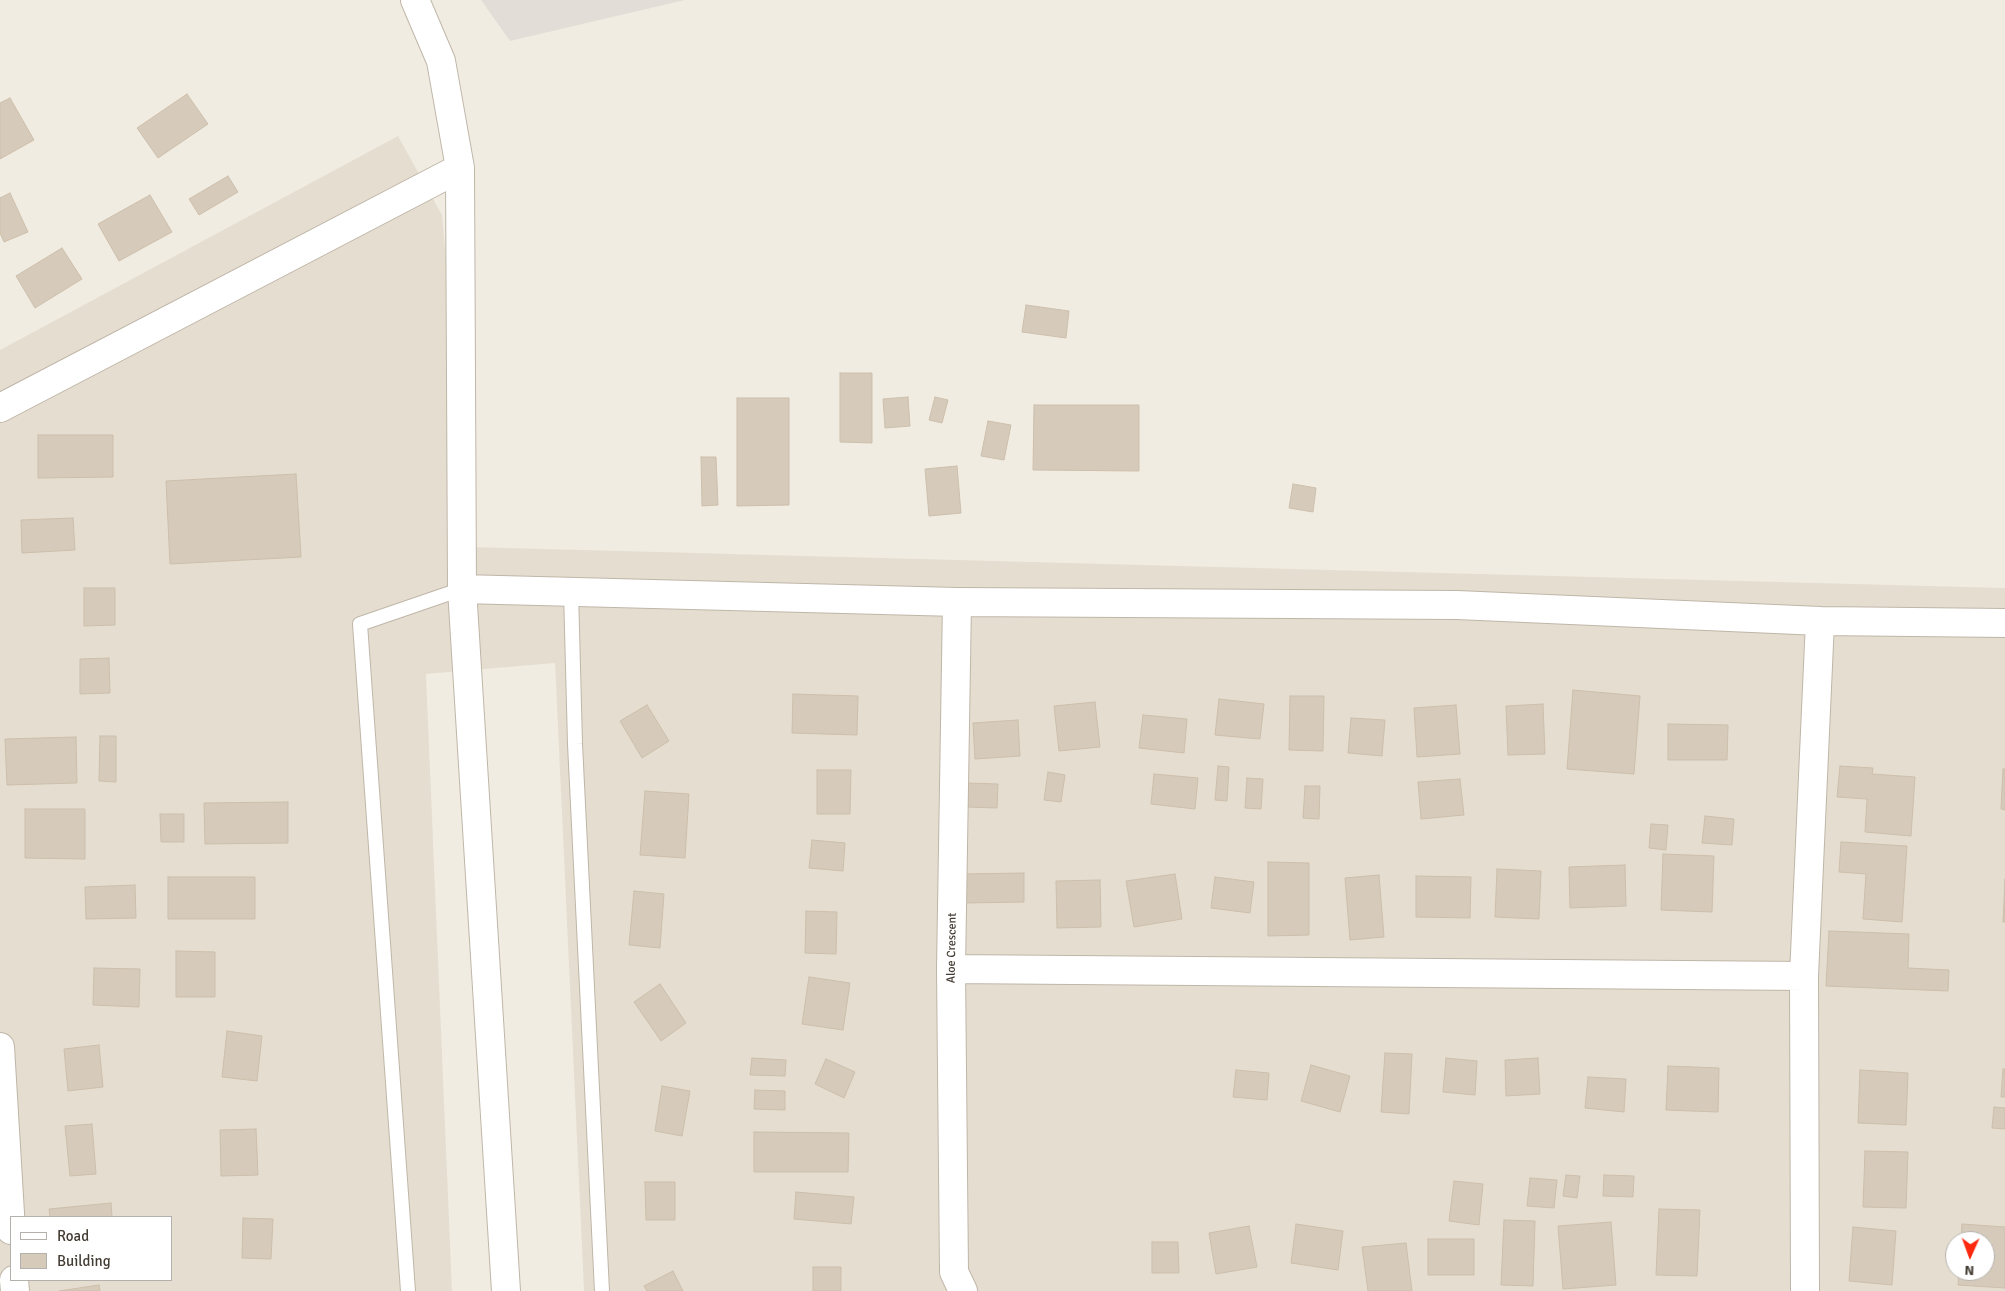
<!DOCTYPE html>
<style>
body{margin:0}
#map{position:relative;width:2005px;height:1291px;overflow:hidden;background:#f1ece2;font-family:Signika,sans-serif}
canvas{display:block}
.legend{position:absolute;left:10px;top:1216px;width:162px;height:65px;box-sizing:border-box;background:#fff;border:1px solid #b4b1ad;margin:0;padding:6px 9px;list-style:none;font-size:15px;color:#433c33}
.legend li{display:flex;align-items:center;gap:10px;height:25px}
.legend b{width:25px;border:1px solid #b4b1ad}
.north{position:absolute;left:1945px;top:1231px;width:50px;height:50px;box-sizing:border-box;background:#fff;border:1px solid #b4b1ad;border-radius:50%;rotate:182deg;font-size:14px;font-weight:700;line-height:20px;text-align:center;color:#433c33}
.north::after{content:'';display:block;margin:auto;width:18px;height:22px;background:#fc290f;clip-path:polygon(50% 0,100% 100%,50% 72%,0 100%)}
</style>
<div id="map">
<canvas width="2005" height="1291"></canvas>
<ul class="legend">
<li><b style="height:6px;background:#fff"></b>Road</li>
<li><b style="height:14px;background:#d6caba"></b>Building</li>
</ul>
<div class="north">N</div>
</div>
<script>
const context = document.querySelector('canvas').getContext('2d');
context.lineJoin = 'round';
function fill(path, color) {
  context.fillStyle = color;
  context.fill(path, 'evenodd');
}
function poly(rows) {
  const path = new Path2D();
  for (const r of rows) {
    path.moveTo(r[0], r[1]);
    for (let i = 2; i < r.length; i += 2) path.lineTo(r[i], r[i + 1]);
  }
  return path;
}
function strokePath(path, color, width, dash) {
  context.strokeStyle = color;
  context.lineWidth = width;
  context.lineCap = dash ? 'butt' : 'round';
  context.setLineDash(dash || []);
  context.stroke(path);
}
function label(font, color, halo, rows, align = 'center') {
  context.font = font + ' Signika,sans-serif';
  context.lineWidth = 4.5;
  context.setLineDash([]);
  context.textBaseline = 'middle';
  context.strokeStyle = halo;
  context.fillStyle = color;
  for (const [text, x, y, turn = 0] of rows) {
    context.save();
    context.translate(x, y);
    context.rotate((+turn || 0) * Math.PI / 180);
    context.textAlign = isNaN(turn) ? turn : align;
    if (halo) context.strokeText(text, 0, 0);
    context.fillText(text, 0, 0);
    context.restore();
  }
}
const residential = poly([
 [398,136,442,215,471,547,2005,588,2005,1291,584,1291,555,663,426,674,452,1291,0,1291,0,350],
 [11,1217,171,1217,171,1280,11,1280],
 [1955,1241,1985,1241,1985,1271,1955,1271]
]);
const industrial = poly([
 [481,0,685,0,510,41]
]);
const building = poly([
 [187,94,208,124,158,158,137,128,187,94],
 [10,98,34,140,0,159,0,103,10,98],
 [228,176,238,192,199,215,189,199,228,176],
 [10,193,28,232,4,242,0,233,0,198,10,193],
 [150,195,172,232,119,261,98,224,150,195],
 [62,248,82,279,35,308,16,276,62,248],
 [1026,305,1069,311,1066,338,1022,332,1026,305],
 [840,373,872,373,872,443,840,442,840,373],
 [908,397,910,426,885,428,883,399,908,397],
 [935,397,948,400,942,423,929,420,935,397],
 [737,398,789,398,789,505,737,506,737,398],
 [1034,405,1139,405,1139,471,1033,470,1034,405],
 [988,421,1011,425,1004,460,981,456,988,421],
 [38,435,113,435,113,477,38,478,38,435],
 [701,457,716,457,718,505,702,506,701,457],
 [957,466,961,513,929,516,925,469,957,466],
 [296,474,301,557,170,564,166,481,296,474],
 [1293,484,1316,488,1313,512,1289,508,1293,484],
 [73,518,75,550,22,553,21,520,73,518],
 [84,588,115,588,115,625,84,626,84,588],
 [109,658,110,693,80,694,80,659,109,658],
 [1573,690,1640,696,1634,774,1567,769,1573,690],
 [793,694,858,696,857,735,792,733,793,694],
 [1290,696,1324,696,1323,751,1289,750,1290,696],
 [1219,699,1264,704,1260,739,1215,735,1219,699],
 [1095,702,1100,747,1059,751,1054,706,1095,702],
 [1543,704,1545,754,1508,755,1506,706,1543,704],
 [647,705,669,741,642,758,620,721,647,705],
 [1456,705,1460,754,1417,757,1414,708,1456,705],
 [1143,715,1187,719,1184,753,1139,748,1143,715],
 [1351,718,1385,720,1382,756,1348,753,1351,718],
 [1018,720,1020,756,975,759,973,723,1018,720],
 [1668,724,1728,725,1727,760,1668,760,1668,724],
 [100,736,116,736,116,782,99,781,100,736],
 [76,737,77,783,7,785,5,739,76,737],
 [1218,766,1229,767,1227,801,1215,800,1218,766],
 [1840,766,1873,768,1872,774,1915,777,1911,836,1865,832,1867,799,1837,797,1840,766],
 [2003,769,2005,769,2005,810,2001,809,2003,769],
 [817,770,851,770,850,814,817,814,817,770],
 [1048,772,1065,775,1061,802,1044,800,1048,772],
 [1154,774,1198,778,1195,809,1151,804,1154,774],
 [1247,778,1263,779,1261,809,1245,808,1247,778],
 [1460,779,1464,815,1421,819,1418,782,1460,779],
 [968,783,998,784,997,808,967,807,968,783],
 [1305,786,1320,786,1319,819,1303,818,1305,786],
 [645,791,689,794,685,858,640,855,645,791],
 [288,802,288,843,205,844,204,803,288,802],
 [25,809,85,809,85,859,25,858,25,809],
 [160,814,184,814,184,842,161,842,160,814],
 [1705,816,1734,819,1732,845,1702,843,1705,816],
 [1651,824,1668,825,1666,850,1649,848,1651,824],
 [812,840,845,843,843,871,809,868,812,840],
 [1841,842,1907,846,1902,922,1863,919,1866,874,1839,872,1841,842],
 [1663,854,1714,856,1712,912,1661,910,1663,854],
 [1268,862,1309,863,1309,935,1268,936,1268,862],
 [1625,865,1626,906,1570,908,1569,867,1625,865],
 [1497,869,1541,871,1539,919,1495,917,1497,869],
 [1024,873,1024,902,964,903,963,874,1024,873],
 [1175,874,1182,919,1134,927,1126,881,1175,874],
 [1379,875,1384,937,1350,940,1345,878,1379,875],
 [1416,876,1471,877,1470,918,1416,917,1416,876],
 [168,877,255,877,255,919,168,919,168,877],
 [1215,877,1254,882,1250,913,1211,908,1215,877],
 [2005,879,2005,922,2003,922,2005,879],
 [1100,880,1101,927,1057,928,1056,881,1100,880],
 [135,885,136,918,86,919,85,887,135,885],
 [634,891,664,894,660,948,629,945,634,891],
 [806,911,837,912,836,954,805,953,806,911],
 [1829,931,1909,934,1908,968,1949,970,1948,991,1826,986,1829,931],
 [176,951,215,952,215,997,176,997,176,951],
 [94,968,140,969,139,1007,93,1005,94,968],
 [809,977,850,983,843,1030,802,1024,809,977],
 [660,984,686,1023,661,1041,634,1002,660,984],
 [227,1031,262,1036,257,1081,222,1077,227,1031],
 [99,1045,103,1087,68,1091,64,1049,99,1045],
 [1385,1053,1412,1054,1409,1114,1381,1112,1385,1053],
 [752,1058,786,1060,785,1076,750,1075,752,1058],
 [1446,1058,1477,1061,1475,1095,1443,1092,1446,1058],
 [1538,1058,1540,1094,1506,1096,1505,1060,1538,1058],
 [826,1059,855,1072,844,1098,815,1084,826,1059],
 [1311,1065,1350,1076,1340,1112,1301,1101,1311,1065],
 [1668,1066,1719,1068,1718,1112,1666,1110,1668,1066],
 [2003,1069,2005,1069,2005,1097,2001,1097,2003,1069],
 [1236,1070,1269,1073,1267,1100,1233,1097,1236,1070],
 [1860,1070,1908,1073,1906,1125,1858,1123,1860,1070],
 [1588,1077,1626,1079,1624,1112,1585,1108,1588,1077],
 [662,1086,690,1091,682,1136,655,1131,662,1086],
 [755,1090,785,1091,785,1110,754,1109,755,1090],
 [1994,1107,2005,1108,2005,1129,1992,1128,1994,1107],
 [92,1124,96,1174,70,1176,65,1126,92,1124],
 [256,1129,258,1175,221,1176,220,1130,256,1129],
 [754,1132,849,1133,848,1172,754,1172,754,1132],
 [1865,1151,1908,1152,1906,1208,1863,1207,1865,1151],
 [1566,1175,1580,1176,1577,1198,1563,1196,1566,1175],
 [1604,1175,1634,1176,1633,1197,1603,1196,1604,1175],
 [1530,1178,1557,1180,1554,1208,1527,1206,1530,1178],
 [1454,1181,1483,1184,1479,1225,1449,1221,1454,1181],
 [645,1182,675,1182,675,1220,646,1220,645,1182],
 [796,1192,854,1197,851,1224,794,1219,796,1192],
 [111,1203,112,1217,50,1217,49,1209,111,1203],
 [1659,1209,1700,1210,1697,1276,1656,1275,1659,1209],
 [243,1218,273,1219,271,1259,242,1258,243,1218],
 [1504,1220,1535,1221,1533,1286,1501,1285,1504,1220],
 [1611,1222,1616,1285,1563,1289,1558,1226,1611,1222],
 [1296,1224,1343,1231,1338,1270,1291,1263,1296,1224],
 [1962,1224,2005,1227,2005,1288,1958,1285,1959,1271,1985,1271,1985,1241,1961,1241,1962,1224],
 [1249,1226,1257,1267,1216,1274,1209,1233,1249,1226],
 [1853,1227,1896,1231,1892,1285,1849,1281,1853,1227],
 [1428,1239,1474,1239,1474,1275,1428,1275,1428,1239],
 [1152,1242,1178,1242,1179,1273,1152,1273,1152,1242],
 [1406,1243,1412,1291,1368,1291,1362,1247,1406,1243],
 [813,1267,841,1267,841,1291,813,1291,813,1267],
 [673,1271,683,1291,647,1291,644,1286,673,1271],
 [99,1285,100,1291,59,1291,99,1285]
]);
const lane = poly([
 [571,591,575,744,602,1291],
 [408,1291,360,624,462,589]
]);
const street = poly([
 [415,0,441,61,460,168,462,589,506,1291],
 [0,408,460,168],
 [462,589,957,602,1457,605,1820,621,2005,623],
 [957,602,951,969,954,1272,963,1291],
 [951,969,1804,976],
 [0,1047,11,1230],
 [14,1280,15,1291],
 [1805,1291,1804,976,1820,621]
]);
const streetNames = [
 ["Aloe Crescent",952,948,-89]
];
fill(residential, '#e5ded0');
fill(industrial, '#e3ddd7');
fill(building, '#d6caba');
strokePath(building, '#cdbfab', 1);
strokePath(lane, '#bfb6a8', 16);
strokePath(street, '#bfb6a8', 30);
strokePath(lane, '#fff', 14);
strokePath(street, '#fff', 28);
label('12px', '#433c33', '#fff', streetNames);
</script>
